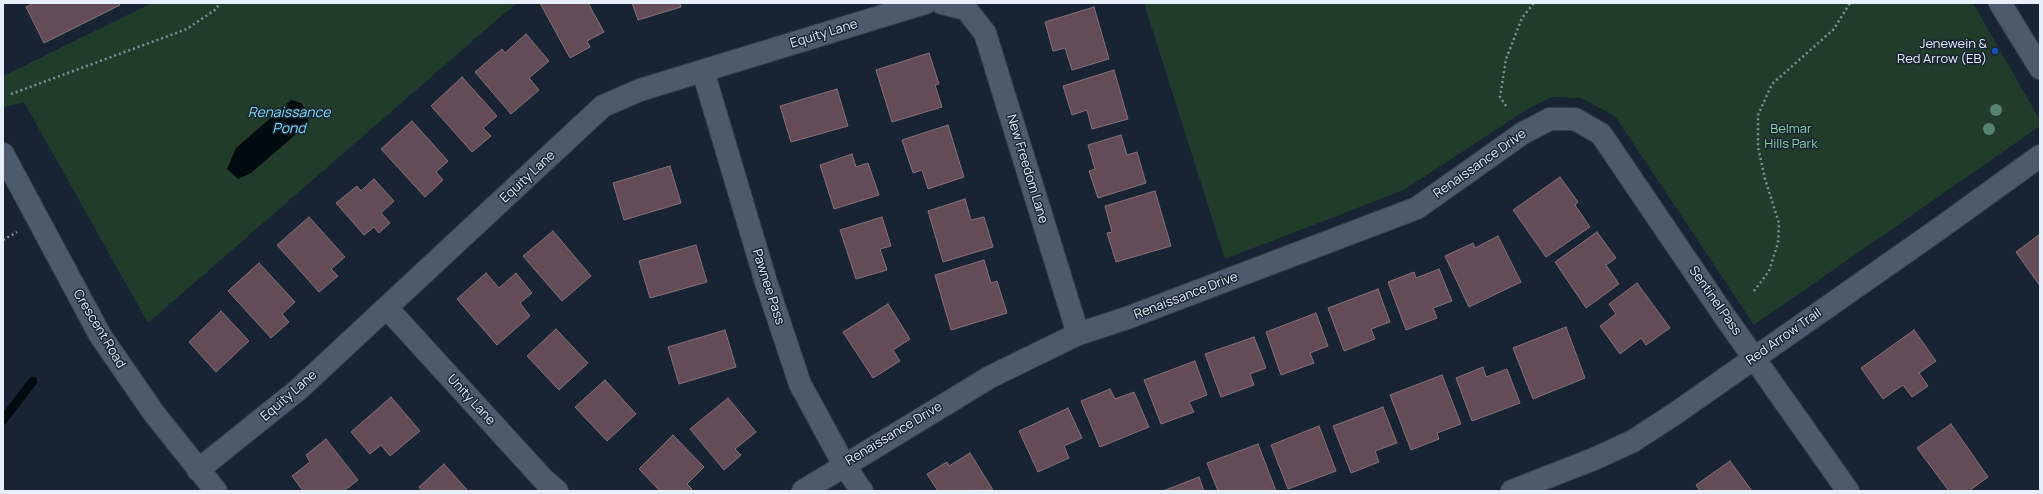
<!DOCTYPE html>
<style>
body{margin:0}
#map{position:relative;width:2043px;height:494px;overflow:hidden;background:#182433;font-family:Manrope,sans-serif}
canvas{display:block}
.frame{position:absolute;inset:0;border:4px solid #e7f0fa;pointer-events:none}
</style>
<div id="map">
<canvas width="2043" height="494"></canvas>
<div class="frame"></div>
</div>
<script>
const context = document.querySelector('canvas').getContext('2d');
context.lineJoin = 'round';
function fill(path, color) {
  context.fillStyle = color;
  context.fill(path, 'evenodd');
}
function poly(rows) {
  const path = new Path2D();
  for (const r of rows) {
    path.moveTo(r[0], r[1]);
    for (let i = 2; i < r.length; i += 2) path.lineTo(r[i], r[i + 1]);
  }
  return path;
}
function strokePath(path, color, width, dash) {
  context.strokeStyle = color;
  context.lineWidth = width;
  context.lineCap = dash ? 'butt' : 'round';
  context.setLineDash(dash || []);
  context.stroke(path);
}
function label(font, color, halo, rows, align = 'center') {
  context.font = font + ' Manrope,sans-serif';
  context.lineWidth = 3;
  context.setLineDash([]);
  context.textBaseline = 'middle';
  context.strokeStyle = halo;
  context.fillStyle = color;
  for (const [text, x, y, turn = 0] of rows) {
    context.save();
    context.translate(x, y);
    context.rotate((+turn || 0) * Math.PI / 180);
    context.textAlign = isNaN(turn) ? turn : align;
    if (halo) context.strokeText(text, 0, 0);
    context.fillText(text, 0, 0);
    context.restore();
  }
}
const green = poly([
 [152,3,513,3,514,5,148,323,24,102,5,107,3,103,3,76],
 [1144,3,1973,3,2040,120,2040,126,1754,325,1615,116,1581,98,1552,97,1529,108,1404,190,1225,259]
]);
const water = poly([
 [291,100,301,103,309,114,308,124,251,173,238,179,227,169,236,148]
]);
const stream = poly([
 [3,420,33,381]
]);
const building = poly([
 [34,3,118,3,120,5,44,43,26,7,34,3],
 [540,3,588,3,604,32,587,41,590,47,570,58,540,3],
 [632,3,680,3,681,7,638,20,632,3],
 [1094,7,1109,59,1072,70,1065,48,1053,51,1045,22,1094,7],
 [526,34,549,61,529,78,539,90,511,114,475,72,502,49,505,53,526,34],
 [929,53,939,84,935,85,942,107,892,122,876,70,929,53],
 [1114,70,1128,119,1092,129,1087,110,1072,115,1063,86,1114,70],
 [462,77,497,116,483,128,491,136,472,152,431,106,462,77],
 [837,89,848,126,791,142,780,106,837,89],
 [412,121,448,161,436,172,443,180,425,197,381,149,412,121],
 [948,125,964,177,928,189,922,170,913,173,902,140,948,125],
 [1121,135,1127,155,1137,152,1146,183,1098,198,1089,171,1095,169,1088,145,1121,135],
 [852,154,856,167,868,163,879,195,834,209,820,165,852,154],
 [670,166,681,203,624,220,613,183,670,166],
 [1560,177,1578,202,1575,205,1590,227,1546,257,1513,210,1560,177],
 [374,179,394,201,381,213,390,223,379,233,374,227,364,235,336,203,357,186,361,191,374,179],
 [1155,191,1171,246,1116,262,1107,233,1112,232,1105,206,1155,191],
 [965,199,971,220,984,217,993,247,943,262,928,211,965,199],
 [309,217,345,257,331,269,338,276,319,292,277,245,309,217],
 [882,217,891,246,880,249,887,270,856,279,840,230,882,217],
 [553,231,591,276,562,301,523,256,553,231],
 [1597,232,1616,258,1606,265,1619,284,1586,308,1555,262,1597,232],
 [2040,234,2040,286,2016,252,2040,234],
 [1498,236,1521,282,1469,307,1445,256,1473,243,1475,248,1498,236],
 [696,245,707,282,650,298,639,261,696,245],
 [984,260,991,283,997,281,1007,313,951,330,935,275,984,260],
 [259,263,295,302,282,314,289,322,271,338,228,291,259,263],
 [1439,269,1452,301,1433,308,1437,318,1406,330,1388,282,1414,272,1416,278,1439,269],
 [486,273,499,288,516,273,532,293,520,303,530,316,497,345,457,299,486,273],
 [1637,283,1670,328,1646,345,1641,338,1620,354,1600,326,1616,314,1609,304,1637,283],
 [1378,289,1390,322,1371,329,1375,339,1344,351,1328,308,1378,289],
 [888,304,910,339,893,350,900,361,873,378,843,332,888,304],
 [221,311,249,341,216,372,189,342,221,311],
 [1316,313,1328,346,1310,353,1314,363,1281,375,1266,332,1316,313],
 [1566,327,1585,378,1533,399,1513,348,1566,327],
 [556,329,588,363,559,390,527,356,556,329],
 [725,330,736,367,679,384,668,347,725,330],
 [1914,330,1936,361,1919,373,1928,386,1912,397,1903,385,1883,399,1861,368,1914,330],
 [1254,337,1266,368,1250,374,1254,385,1221,397,1205,354,1254,337],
 [1195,361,1207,395,1189,402,1194,412,1161,424,1144,380,1195,361],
 [1483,367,1486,377,1507,369,1520,403,1472,421,1456,378,1483,367],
 [1442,375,1461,424,1437,433,1439,439,1411,450,1390,395,1442,375],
 [605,380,636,414,607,441,575,407,605,380],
 [1110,389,1115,399,1134,392,1149,427,1100,447,1081,401,1110,389],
 [391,397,420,431,390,456,381,445,370,454,351,432,391,397],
 [728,398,756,432,735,449,741,455,724,470,690,429,728,398],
 [1383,407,1397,443,1375,451,1379,462,1351,473,1333,426,1383,407],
 [1068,408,1082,438,1064,446,1069,458,1038,472,1019,431,1068,408],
 [1951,424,1988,477,1969,491,1949,491,1917,448,1951,424],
 [1319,426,1336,471,1288,489,1271,445,1319,426],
 [673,435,704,467,687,484,692,489,691,491,660,491,639,469,673,435],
 [326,439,358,480,344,491,303,491,292,476,310,462,306,455,326,439],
 [1258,444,1276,491,1218,491,1207,463,1258,444],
 [970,453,993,490,938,491,927,474,947,462,949,466,970,453],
 [1730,461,1752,491,1700,491,1696,485,1730,461],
 [444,464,468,491,422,491,419,487,444,464],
 [1199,477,1204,491,1163,491,1199,477]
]);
const path = poly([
 [11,94,187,29,216,9,220,3],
 [1506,106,1500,97,1506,59,1522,18,1534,3],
 [3,240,17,232],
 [1754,291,1769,271,1778,243,1779,223,1765,179,1758,147,1758,115,1772,84,1834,29,1850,3]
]);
const minor = poly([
 [942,3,966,9,985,33,1078,334],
 [2000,3,2040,68],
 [703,71,766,282,800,384,844,465,862,491],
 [3,154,100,335,153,412,216,491],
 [387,308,544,480,557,491],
 [198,470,299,389,603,106,640,90,925,3],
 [803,491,990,377,1078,334,1127,318,1417,208,1523,133,1550,119,1575,119,1601,134,1723,314,1848,491],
 [1512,491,1594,459,1633,441,1676,413,1936,231,2040,156]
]);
const trees = [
 [1996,110],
 [1989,129]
];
const markers = [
 [1995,51,4,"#1a4fb4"]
];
const streetNames = [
 ["Equity Lane",824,34,-17],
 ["Renaissance Drive",1480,164,-35],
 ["New Freedom Lane",1027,169,73],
 ["Equity Lane",528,177,-43],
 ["Pawnee Pass",768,287,72],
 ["Renaissance Drive",1186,296,-21],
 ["Sentinel Pass",1715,301,55],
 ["Crescent Road",99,329,59],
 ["Red Arrow Trail",1784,337,-35],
 ["Equity Lane",289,396,-41],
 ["Unity Lane",471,400,47],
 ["Renaissance Drive",894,434,-31]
];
const poiNames = [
 ["Jenewein &",1987,44],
 ["Red Arrow (EB)",1987,59]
];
const parkNames = [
 ["Belmar",1791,129],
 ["Hills Park",1791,144]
];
const waterNames = [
 ["Renaissance",289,113],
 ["Pond",289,129]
];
fill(green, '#213c2a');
fill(water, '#000b10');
strokePath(stream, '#000b10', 9);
fill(building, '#634c55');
strokePath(building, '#887079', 1);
strokePath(minor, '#353f4b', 24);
strokePath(path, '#85909c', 2.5, [2, 3]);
strokePath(minor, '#4c5a6b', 22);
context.fillStyle = '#578471';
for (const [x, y] of trees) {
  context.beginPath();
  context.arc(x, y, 6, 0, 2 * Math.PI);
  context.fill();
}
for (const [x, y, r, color] of markers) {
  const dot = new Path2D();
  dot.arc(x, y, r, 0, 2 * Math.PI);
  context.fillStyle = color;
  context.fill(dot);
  strokePath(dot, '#182433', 1.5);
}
label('13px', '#e7f0fa', '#182433', streetNames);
label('13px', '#e7f0fa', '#182433', poiNames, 'right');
label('13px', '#8bd2a3', '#182433', parkNames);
label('italic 14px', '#7adaf2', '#182433', waterNames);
</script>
